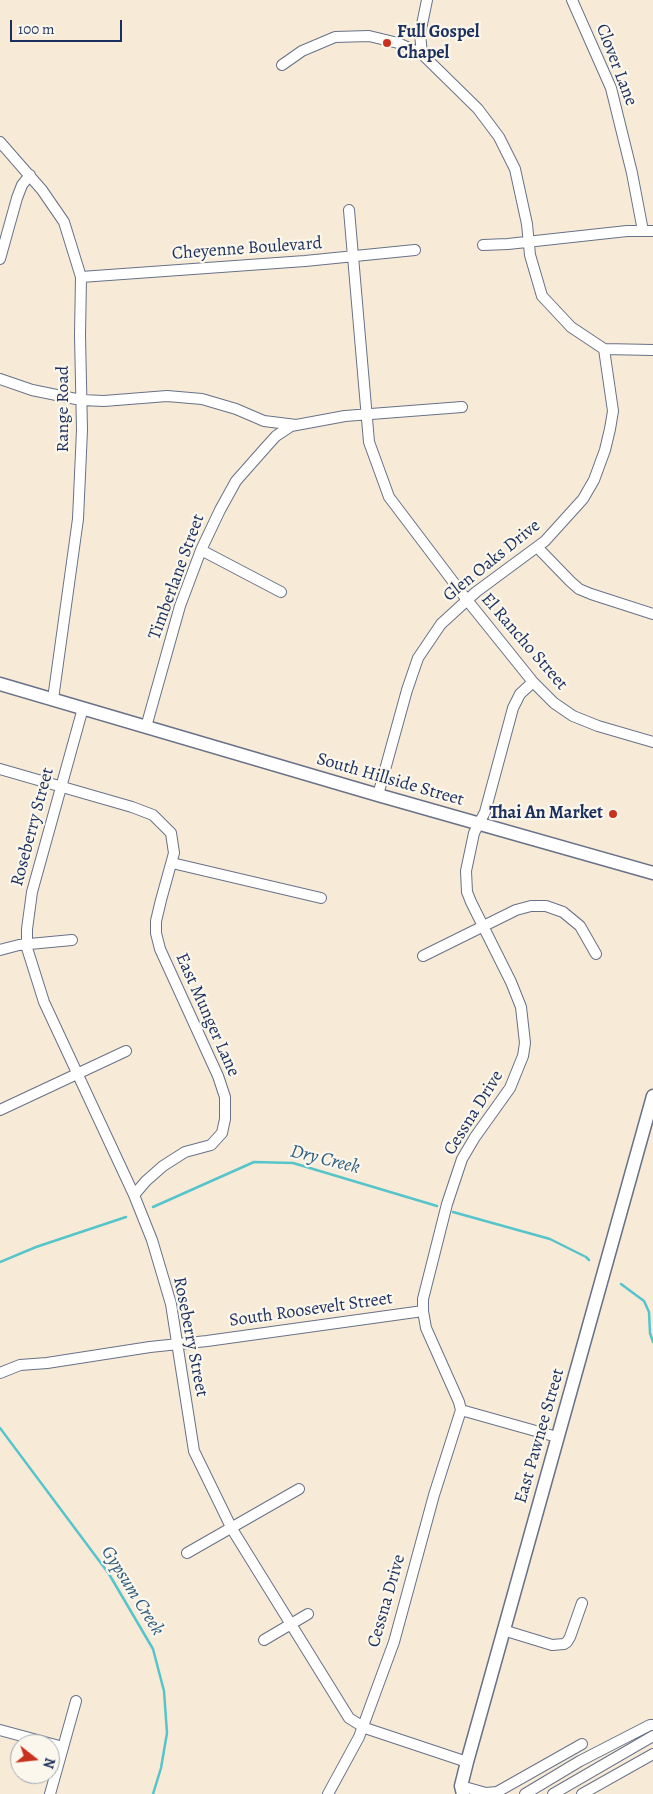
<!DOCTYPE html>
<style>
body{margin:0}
#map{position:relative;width:653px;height:1794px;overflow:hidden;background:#f7ebd7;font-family:Alegreya,serif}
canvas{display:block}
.north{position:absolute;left:10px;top:1734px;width:50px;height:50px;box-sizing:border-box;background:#fbf7ec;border:1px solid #a1a7b3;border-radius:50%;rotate:106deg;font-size:14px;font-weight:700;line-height:20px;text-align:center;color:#1b2f5e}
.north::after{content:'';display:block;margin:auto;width:18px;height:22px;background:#c8321e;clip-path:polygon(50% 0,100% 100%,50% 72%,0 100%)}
.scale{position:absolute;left:10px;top:20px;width:112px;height:22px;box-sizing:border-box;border:2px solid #1b2f5e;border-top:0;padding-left:6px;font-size:15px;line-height:18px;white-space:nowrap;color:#1b2f5e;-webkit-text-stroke:4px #fbf7ec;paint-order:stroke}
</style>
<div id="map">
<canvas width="653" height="1794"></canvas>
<div class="north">N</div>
<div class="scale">100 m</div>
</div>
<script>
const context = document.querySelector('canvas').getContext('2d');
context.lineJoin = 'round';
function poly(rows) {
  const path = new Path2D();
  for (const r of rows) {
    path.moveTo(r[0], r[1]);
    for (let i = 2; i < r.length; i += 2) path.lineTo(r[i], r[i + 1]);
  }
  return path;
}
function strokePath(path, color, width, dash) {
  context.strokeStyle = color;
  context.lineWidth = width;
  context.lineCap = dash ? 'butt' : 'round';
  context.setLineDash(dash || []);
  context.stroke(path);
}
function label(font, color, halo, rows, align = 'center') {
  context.font = font + ' Alegreya,serif';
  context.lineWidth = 4.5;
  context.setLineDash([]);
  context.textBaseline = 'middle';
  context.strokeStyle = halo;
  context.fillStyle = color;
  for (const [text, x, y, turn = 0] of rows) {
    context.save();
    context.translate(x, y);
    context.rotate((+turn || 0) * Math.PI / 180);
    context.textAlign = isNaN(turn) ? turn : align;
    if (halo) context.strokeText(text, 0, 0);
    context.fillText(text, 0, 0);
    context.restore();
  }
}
const stream = poly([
 [153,1207,254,1162,293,1163,437,1206],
 [453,1212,550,1239,586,1257,589,1260],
 [0,1262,36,1247,126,1217],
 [621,1284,644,1301,649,1312,650,1333,653,1342],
 [0,1428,109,1574,153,1649,164,1691,167,1733,161,1768,153,1794]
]);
const minor = poly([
 [572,0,611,88,632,173,643,231],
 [282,65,302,51,335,37,369,36,398,43,422,54],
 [0,142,42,190,64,222,81,277,80,335,82,430,78,519,53,699],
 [349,210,369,442,389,497,467,600,533,682,554,703,573,716,598,726,653,742],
 [483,245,508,244,627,231,653,231],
 [0,259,17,198,22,185,30,175],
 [81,277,305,261,415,250],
 [604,349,653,350],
 [0,379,32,390,81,400,104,401,167,396,202,399,236,409,264,421,296,425],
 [537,547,570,581,579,589,591,594,653,614],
 [201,550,281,592],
 [83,708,32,892,27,929,27,948,44,1002,134,1195,152,1240,171,1304,194,1451,232,1529,349,1718,365,1728,467,1762],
 [146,727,180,606,201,550,220,510,236,481,266,447,276,436,291,426,345,416,462,407],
 [0,769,132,807,153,815,171,833,174,853,161,900,156,921,156,933,160,949,218,1076,225,1097,225,1119,222,1133,211,1145,185,1152,163,1166,146,1181,134,1195],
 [378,795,407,690,418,658,441,624,476,592,545,541,583,499,594,480,605,450,610,429,613,411,604,349,571,327,542,296,530,255,527,224,515,169,499,137,478,109,422,54,420,34,427,0],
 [172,863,321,898],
 [0,950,19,945,72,940],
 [423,956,516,910,531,906,546,906,563,912,580,926,596,954],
 [0,1110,126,1051],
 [0,1373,20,1365,47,1363,150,1347,207,1341,423,1311],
 [461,1410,557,1437],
 [187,1553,299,1489],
 [503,1630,552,1645,564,1644,567,1642,570,1637,582,1603],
 [264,1640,308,1614],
 [0,1730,63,1747],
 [461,1786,486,1793,497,1792,582,1744],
 [50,1794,76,1701],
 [328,1794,359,1737,394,1642,434,1495,461,1410,459,1402,426,1328,423,1311,423,1299,447,1204,462,1159,475,1137,510,1088,523,1056,525,1043,521,1007,511,982,471,902,467,892,466,871,474,833,485,812,513,708,520,694,533,682],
 [525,1794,580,1761,650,1725,653,1725],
 [553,1794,653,1736],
 [582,1794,653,1754]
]);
const major = poly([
 [0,684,378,795,653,873],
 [463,1794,461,1786,467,1762,653,1096]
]);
const markers = [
 [387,43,5,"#c8321e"],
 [613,814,5,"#c8321e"]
];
const poiNames = [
 ["Full Gospel",397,33],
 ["Chapel",397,54],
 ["Thai An Market",603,814,"right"]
];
const streetNames = [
 ["Clover Lane",616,65,69],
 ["Cheyenne Boulevard",247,249,-4],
 ["Range Road",64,409,-90],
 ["Glen Oaks Drive",492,561,-39],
 ["Timberlane Street",177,577,-70],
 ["El Rancho Street",524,642,49],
 ["South Hillside Street",390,780,16],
 ["Roseberry Street",33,827,-75],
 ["East Munger Lane",207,1015,66],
 ["Cessna Drive",474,1113,-58],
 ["South Roosevelt Street",311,1310,-8],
 ["Roseberry Street",190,1337,79],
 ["East Pawnee Street",540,1436,-74],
 ["Cessna Drive",387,1601,-74]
];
const waterNames = [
 ["Dry Creek",325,1160,14],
 ["Gypsum Creek",132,1591,58]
];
strokePath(stream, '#56c4cb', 2.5);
strokePath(minor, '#687188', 12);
strokePath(major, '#687188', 15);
strokePath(minor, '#fff', 10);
strokePath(major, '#fff', 12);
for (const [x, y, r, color] of markers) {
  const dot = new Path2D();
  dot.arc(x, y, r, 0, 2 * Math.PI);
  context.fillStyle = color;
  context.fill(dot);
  strokePath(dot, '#fbf7ec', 2);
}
label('bold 18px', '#1b2f5e', '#fbf7ec', poiNames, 'left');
label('18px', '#1b2f5e', '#fbf7ec', streetNames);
label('italic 19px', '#2d5c7f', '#fbf7ec', waterNames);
</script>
